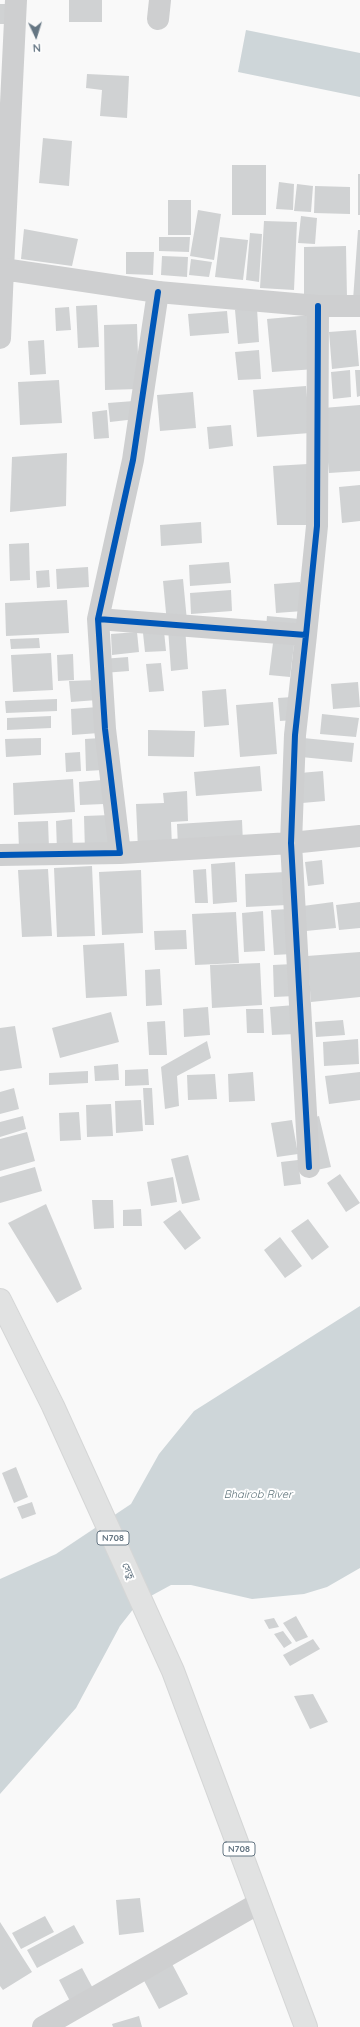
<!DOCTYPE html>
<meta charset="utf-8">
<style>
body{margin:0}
#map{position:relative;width:360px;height:2027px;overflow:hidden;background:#f9f9f9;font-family:Quicksand,sans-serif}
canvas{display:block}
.north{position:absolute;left:16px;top:16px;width:40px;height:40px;-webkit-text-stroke:3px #fff;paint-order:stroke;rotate:176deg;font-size:11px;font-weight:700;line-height:16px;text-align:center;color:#657683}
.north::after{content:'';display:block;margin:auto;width:14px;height:18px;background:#657683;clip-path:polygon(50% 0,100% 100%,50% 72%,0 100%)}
</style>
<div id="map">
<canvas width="360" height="2027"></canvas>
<div class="north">N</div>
</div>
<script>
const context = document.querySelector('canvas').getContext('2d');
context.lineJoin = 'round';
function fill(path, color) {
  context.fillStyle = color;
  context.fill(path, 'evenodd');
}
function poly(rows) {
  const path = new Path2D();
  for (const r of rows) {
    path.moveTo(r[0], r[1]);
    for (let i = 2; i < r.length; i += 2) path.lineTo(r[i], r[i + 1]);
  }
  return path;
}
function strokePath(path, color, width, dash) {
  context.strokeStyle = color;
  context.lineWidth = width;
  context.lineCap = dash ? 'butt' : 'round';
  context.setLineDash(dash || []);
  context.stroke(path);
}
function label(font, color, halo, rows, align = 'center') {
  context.font = font + ' Quicksand,"Noto Sans Bengali",sans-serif';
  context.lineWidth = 4;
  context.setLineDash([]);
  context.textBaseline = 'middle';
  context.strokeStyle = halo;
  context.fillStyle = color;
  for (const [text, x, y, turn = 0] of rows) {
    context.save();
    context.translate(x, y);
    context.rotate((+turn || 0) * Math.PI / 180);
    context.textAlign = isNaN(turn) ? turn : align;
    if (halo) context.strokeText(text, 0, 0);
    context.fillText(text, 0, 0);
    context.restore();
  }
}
const water = poly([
 [246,30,360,53,360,97,238,72],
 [360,1306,360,1568,327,1587,304,1594,252,1599,191,1585,171,1585,138,1603,120,1626,76,1708,0,1794,0,1579,56,1554,131,1504,159,1454,194,1411]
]);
const building = poly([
 [69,0,102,0,102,22,69,22],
 [0,4,11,4,11,24,0,24],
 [87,74,129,76,127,118,100,116,102,90,86,88],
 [43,138,72,141,69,186,39,183],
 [232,165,266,165,266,215,232,215],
 [358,174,360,174,360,215,358,215],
 [279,182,294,184,293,210,276,209],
 [297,184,313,186,311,212,294,211],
 [315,186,350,187,350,214,314,213],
 [168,200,191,200,191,235,168,235],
 [198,210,221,214,214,260,190,256],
 [301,216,317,218,315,244,298,243],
 [264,221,297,222,294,290,260,288],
 [24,229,78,239,72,266,21,259],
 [358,230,360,230,360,300,353,300],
 [250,233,262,234,259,282,246,280],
 [159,237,190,237,189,252,159,251],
 [220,237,248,240,243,280,215,277],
 [346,246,347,299,304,299,304,247],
 [126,252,154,252,153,275,126,274],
 [162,256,188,257,187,277,161,275],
 [191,259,212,262,209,277,189,275],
 [97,305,99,347,78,348,76,306],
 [69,307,71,330,56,331,55,308],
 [257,308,259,342,238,344,235,310],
 [227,311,229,333,190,336,188,314],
 [312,315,316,369,272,372,267,319],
 [137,324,139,389,105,390,104,325],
 [356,330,359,366,332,369,329,332],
 [44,340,46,374,30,375,28,341],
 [259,350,261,379,238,380,235,352],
 [350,370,351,397,333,399,331,372],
 [355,370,360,370,360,396,357,397],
 [59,380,62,423,20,425,18,382],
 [306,386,310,433,257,437,253,390],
 [193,392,196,428,160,431,157,395],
 [134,401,136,419,110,422,108,403],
 [360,405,360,471,329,473,323,408],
 [107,410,109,438,94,439,92,412],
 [231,425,233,446,209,449,207,427],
 [67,453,66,506,10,512,12,457],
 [308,464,311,525,277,525,273,466],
 [360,485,360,521,342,523,339,487],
 [201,522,202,543,161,546,160,525],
 [29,543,30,580,10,581,9,544],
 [229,562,231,583,190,586,189,565],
 [88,567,89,587,57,589,56,569],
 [49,570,50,587,37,588,36,571],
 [183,579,187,621,167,623,163,581],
 [300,582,303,611,276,613,274,584],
 [231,590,232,611,191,614,190,593],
 [67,600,69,633,6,636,5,603],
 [267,616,300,619,301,634,266,628],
 [185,627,188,669,171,671,168,628],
 [164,631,166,651,145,652,143,633],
 [137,632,139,652,112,655,111,634],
 [274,635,295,637,290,677,269,675],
 [39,638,40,648,11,649,10,639],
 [51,653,53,690,13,692,11,655],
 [73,654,74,680,58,681,57,655],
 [128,657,129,671,103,673,102,659],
 [161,663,164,691,149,692,146,664],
 [96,680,97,700,71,702,69,681],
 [358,682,360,707,333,709,331,684],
 [226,689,229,725,204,727,202,691],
 [292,697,294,720,280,721,278,698],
 [57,699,57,711,6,713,5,701],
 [273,702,277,754,240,757,236,705],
 [98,707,99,733,72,735,71,709],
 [322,714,359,718,356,737,320,734],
 [51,716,51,728,7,730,7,718],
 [148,730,195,731,194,757,148,756],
 [41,738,41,755,6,757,5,739],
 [101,738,103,770,86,771,85,739],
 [303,738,354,743,352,762,301,757],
 [80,752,81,771,66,772,65,753],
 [260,766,262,791,196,796,194,772],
 [323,771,325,801,302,803,300,773],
 [73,779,75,812,14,815,13,783],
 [102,780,104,804,80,805,79,782],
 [187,791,188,821,171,822,172,847,138,849,136,804,164,803,163,793],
 [111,815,113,850,85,852,84,816],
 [72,819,73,849,57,851,56,821],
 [242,820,243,844,178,847,177,824],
 [48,821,49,848,19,849,18,822],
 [322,860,324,884,308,886,305,862],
 [235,862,237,902,213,904,211,864],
 [92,866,95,936,57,937,54,868],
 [48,869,52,936,22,937,18,870],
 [206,869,208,903,195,903,193,870],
 [141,870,143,933,102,935,99,872],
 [286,872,287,905,246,907,245,874],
 [333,902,336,928,306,931,303,906],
 [360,902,360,928,339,930,336,905],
 [289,909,292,954,274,955,271,910],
 [263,911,265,951,244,952,242,913],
 [236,912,239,963,195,965,192,914],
 [186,930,187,949,155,950,154,931],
 [124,943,127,996,86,998,83,945],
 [360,952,360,997,311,1002,307,956],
 [260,963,262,1005,212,1008,210,965],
 [293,964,295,996,274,997,273,965],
 [160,969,162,1005,146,1006,145,970],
 [295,1005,296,1034,272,1035,270,1007],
 [208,1007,210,1035,184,1037,183,1009],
 [246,1009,263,1009,264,1033,247,1033],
 [111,1012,119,1042,60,1058,52,1028],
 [343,1020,345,1035,316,1037,315,1022],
 [165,1021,167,1055,149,1055,147,1022],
 [15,1026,22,1068,0,1071,0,1028],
 [358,1039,359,1064,324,1066,323,1042],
 [207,1041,211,1058,177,1076,179,1106,165,1109,161,1067],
 [118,1064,119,1080,95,1081,94,1066],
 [148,1069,149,1085,125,1086,125,1070],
 [88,1071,88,1083,49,1085,49,1073],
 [253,1072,255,1101,229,1102,228,1074],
 [360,1072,360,1100,329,1104,325,1076],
 [215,1074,217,1099,188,1100,187,1075],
 [14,1088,19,1109,0,1114,0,1092],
 [143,1088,152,1088,154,1125,145,1125],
 [141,1100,143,1131,116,1133,115,1101],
 [111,1104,113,1136,87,1137,86,1105],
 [79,1112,81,1140,60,1141,59,1113],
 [23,1116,26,1129,0,1137,0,1122],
 [319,1116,331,1167,312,1171,300,1121],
 [292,1120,298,1154,277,1157,271,1123],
 [27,1132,35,1161,0,1171,0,1139],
 [188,1155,200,1200,182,1204,171,1159],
 [298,1160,301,1184,284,1186,281,1162],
 [35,1167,42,1191,0,1203,0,1177],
 [340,1174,360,1203,346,1212,327,1183],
 [173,1177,177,1202,151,1206,147,1182],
 [92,1200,113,1200,114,1228,94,1229],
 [46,1204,82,1289,57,1303,8,1223],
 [141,1209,142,1226,123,1226,123,1210],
 [180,1210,201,1238,185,1250,163,1222],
 [308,1219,329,1247,312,1260,291,1231],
 [280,1237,302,1266,285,1278,264,1250],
 [16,1467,28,1497,14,1503,2,1473],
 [32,1502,36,1514,22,1519,17,1507],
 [296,1616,308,1637,296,1642,283,1623],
 [274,1618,279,1627,269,1629,264,1620],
 [283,1631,292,1643,284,1648,274,1634],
 [313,1639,320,1649,290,1666,283,1655],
 [313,1694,328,1722,310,1729,294,1696],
 [140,1898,144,1932,119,1935,116,1900],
 [45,1916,54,1932,21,1949,12,1933],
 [0,1922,32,1972,3,1990,0,1986],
 [74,1925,84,1943,37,1968,27,1950],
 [170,1960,188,1994,159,2009,141,1975],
 [82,1968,96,1994,72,2005,59,1980],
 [139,2016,142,2027,113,2027,112,2024]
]);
const minor = poly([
 [158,19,160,0],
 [3,269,16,0],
 [98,619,306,635,317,526,318,306],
 [306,635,295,735,291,843,309,1167],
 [120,853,291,843,360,836],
 [0,855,120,853,105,729,98,619,133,460,158,292],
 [43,2027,259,1903]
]);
const tertiary = poly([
 [0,338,3,269,158,292,318,306,360,306]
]);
const trunk = poly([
 [0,1300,53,1406,173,1671,306,2027]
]);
const cycleway = poly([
 [98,619,306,635,317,526,318,306],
 [306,635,295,735,291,843,309,1167],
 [0,855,120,853,105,729,98,619,133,460,158,292]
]);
const shields = [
 [113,1538,32],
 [239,1849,32]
];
const shieldNames = [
 ["N708",113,1538],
 ["N708",239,1849]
];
const streetNames = [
 ["সেতু",128,1571,66]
];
const waterNames = [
 ["Bhairob River",258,1495]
];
fill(water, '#ced6d9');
fill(building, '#d0d2d3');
strokePath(trunk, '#d5d6d6', 24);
strokePath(minor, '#cecfd0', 22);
strokePath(tertiary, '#cecfd0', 22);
strokePath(trunk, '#e1e2e2', 22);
strokePath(cycleway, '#0057b8', 6);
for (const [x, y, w] of shields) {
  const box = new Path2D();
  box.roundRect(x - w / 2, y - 7, w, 14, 3);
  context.fillStyle = '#fff';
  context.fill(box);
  strokePath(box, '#657683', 1);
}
label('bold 9px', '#657683', null, shieldNames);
label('10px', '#657683', '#fff', streetNames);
label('italic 11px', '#60757c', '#fff', waterNames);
</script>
